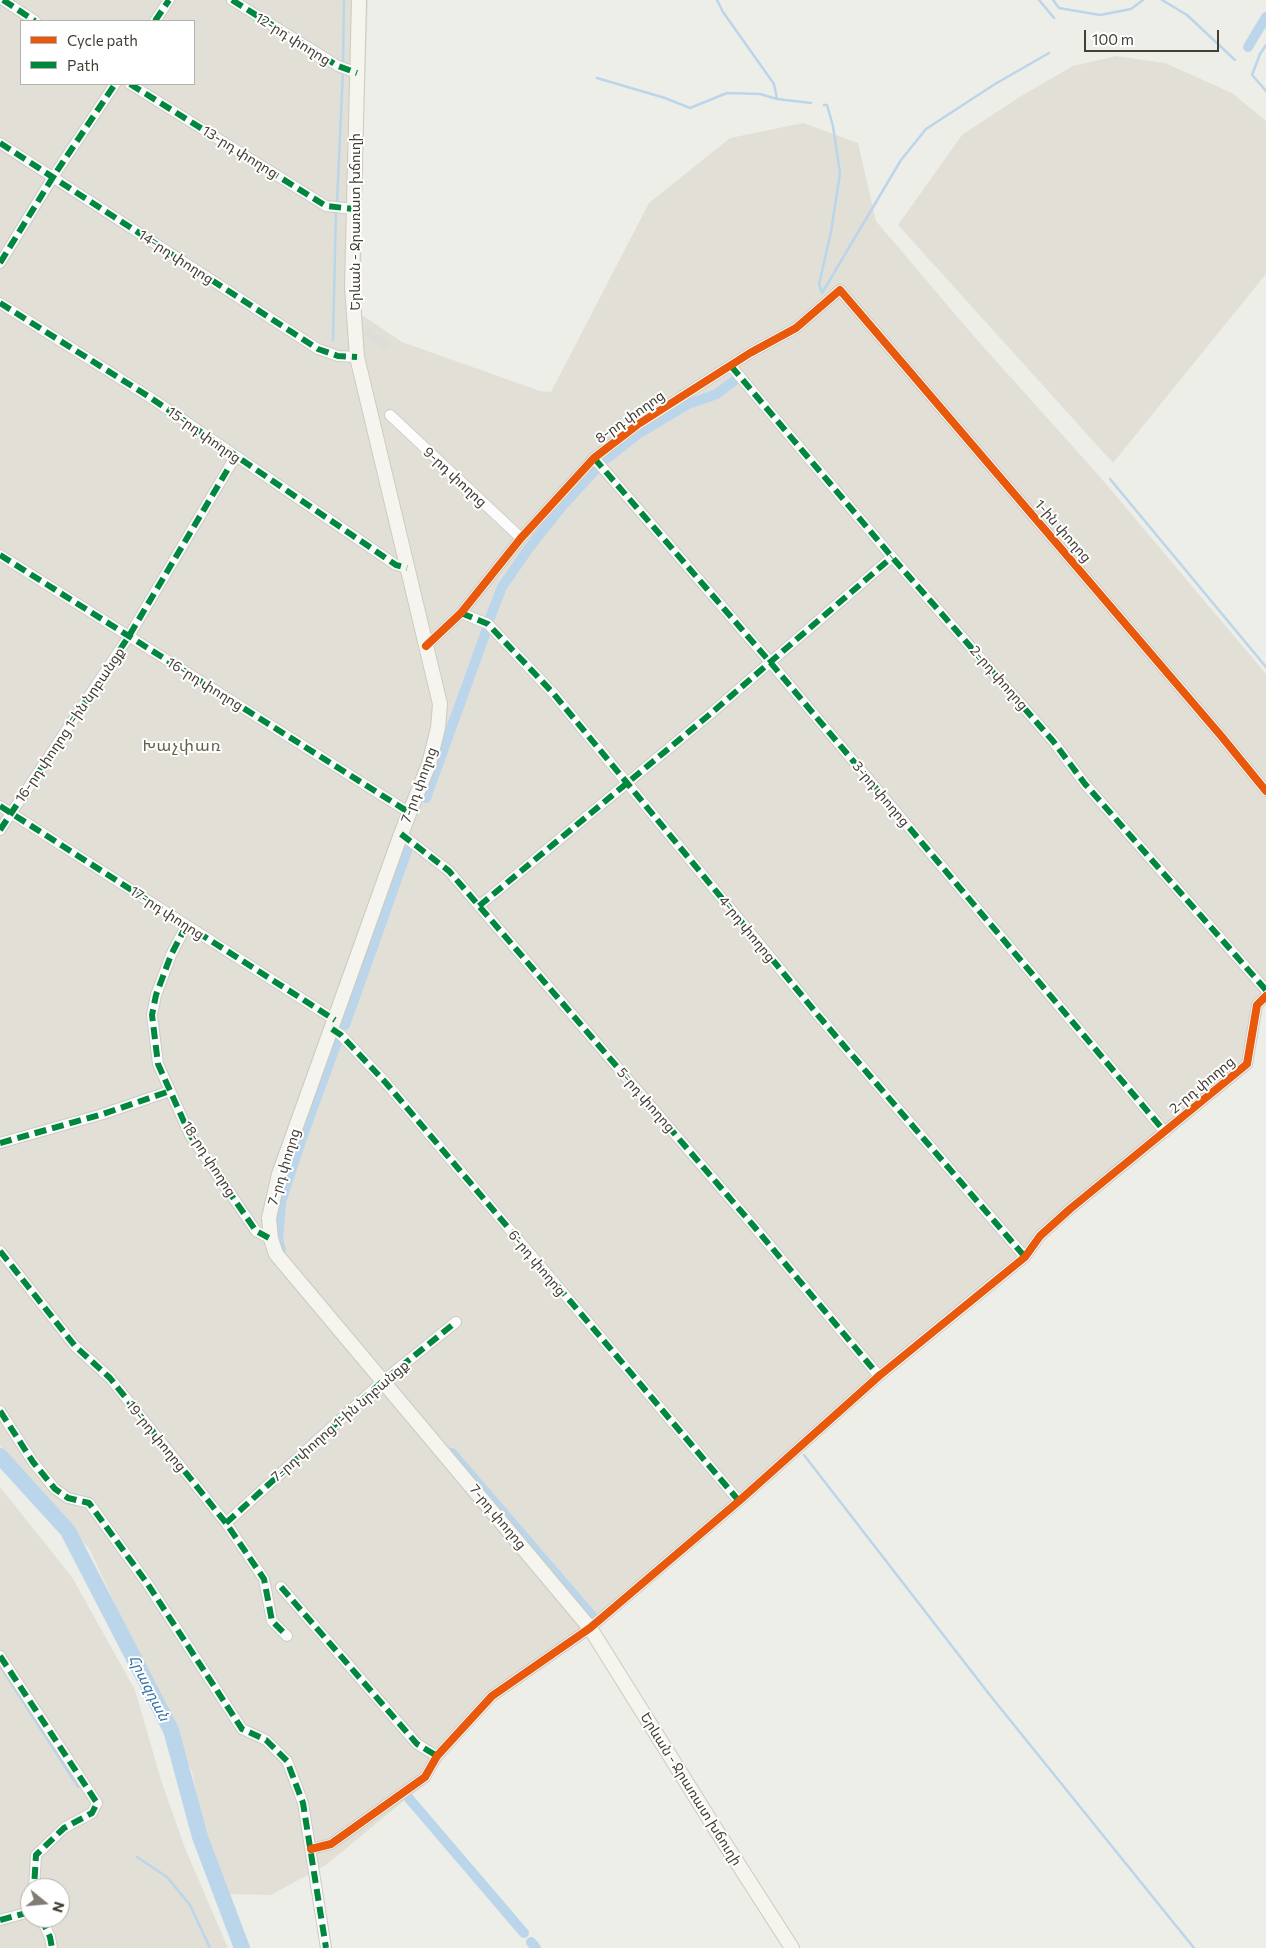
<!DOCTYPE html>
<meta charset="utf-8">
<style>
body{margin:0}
#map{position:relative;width:1266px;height:1948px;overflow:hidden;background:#eeeee9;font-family:Commissioner,sans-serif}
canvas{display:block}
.legend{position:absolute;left:20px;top:20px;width:175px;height:65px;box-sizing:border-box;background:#fff;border:1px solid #b4b2ae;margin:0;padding:6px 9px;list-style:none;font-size:15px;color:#443f35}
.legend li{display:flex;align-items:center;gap:10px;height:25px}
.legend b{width:25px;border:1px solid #b4b2ae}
.north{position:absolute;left:20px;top:1878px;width:50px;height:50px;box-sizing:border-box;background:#fff;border:1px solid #b4b2ae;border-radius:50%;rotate:107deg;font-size:14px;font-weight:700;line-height:20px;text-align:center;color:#443f35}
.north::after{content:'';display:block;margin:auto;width:18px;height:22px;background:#807c74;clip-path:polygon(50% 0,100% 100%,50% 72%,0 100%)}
.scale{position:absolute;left:1084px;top:30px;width:135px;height:22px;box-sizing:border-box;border:2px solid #443f35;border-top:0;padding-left:6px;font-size:15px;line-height:18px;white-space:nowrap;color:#443f35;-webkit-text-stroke:4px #fff;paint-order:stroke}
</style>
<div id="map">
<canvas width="1266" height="1948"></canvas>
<ul class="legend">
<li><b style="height:6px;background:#e8590c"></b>Cycle path</li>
<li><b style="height:6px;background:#00873e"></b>Path</li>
</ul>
<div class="north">N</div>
<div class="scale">100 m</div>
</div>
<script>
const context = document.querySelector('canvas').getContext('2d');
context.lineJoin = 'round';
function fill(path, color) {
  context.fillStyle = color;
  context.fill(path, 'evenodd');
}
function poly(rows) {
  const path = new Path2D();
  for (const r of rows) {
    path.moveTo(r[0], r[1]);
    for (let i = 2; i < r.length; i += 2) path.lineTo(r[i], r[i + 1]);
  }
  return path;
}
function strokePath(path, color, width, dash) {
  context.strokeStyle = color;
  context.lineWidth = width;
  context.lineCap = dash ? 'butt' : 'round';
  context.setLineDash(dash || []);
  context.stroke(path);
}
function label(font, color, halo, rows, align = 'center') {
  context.font = font + ' Commissioner,"Noto Sans Armenian",sans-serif';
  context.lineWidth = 4;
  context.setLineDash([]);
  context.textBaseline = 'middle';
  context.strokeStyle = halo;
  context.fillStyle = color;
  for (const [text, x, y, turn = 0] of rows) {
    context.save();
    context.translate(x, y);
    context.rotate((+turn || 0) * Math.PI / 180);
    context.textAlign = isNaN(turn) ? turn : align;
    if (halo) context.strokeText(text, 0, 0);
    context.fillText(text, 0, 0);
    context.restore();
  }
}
const residential = poly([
 [0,0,368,0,361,204,362,315,402,342,540,391,551,392,649,203,730,138,803,123,858,143,876,221,972,334,1101,478,1266,674,1266,992,1245,1057,1039,1232,1024,1262,886,1374,790,1460,496,1697,417,1790,326,1865,271,1895,224,1894,205,1835,192,1772,90,1550,0,1446],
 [21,21,194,21,194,84,21,84],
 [1116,56,1165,63,1232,93,1266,121,1266,274,1113,463,898,225,962,135,1021,96,1073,66],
 [0,1487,72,1577,135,1690,162,1783,185,1848,228,1948,0,1948],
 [30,1888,60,1888,60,1918,30,1918]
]);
const parking = poly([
 [368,326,391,345,386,351,362,333]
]);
const stream = poly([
 [717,0,723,12,774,84,777,99],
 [1039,0,1054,18],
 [1053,0,1059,8,1100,15,1131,9,1143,0],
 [1162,0,1187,15,1235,60],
 [1266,45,1260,54,1252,75,1266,91],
 [343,66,344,0],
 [597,78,665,98,690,108,727,93,760,94,777,99,811,103],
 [337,203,343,71],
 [822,293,901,160,926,129,995,84,1049,53],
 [822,293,819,284,831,232,840,173,833,126,827,105,824,105],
 [333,340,336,209],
 [1110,479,1266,667],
 [804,1455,989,1694,1194,1948],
 [0,1666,78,1787],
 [137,1857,167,1877,190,1905,210,1948]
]);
const canal = poly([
 [1248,47,1266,17],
 [606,459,638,434,688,404,717,394,735,380],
 [490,618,502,587,529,548,564,504,597,468],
 [426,798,487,629],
 [345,1025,407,851],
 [281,1250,278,1239,281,1202,303,1135,337,1042],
 [452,1453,593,1617],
 [406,1795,524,1933],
 [531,1942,536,1948]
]);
const river = poly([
 [0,1456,68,1531,171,1730,200,1837,242,1948]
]);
const street = poly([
 [3,0,35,21],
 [232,0,338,66,357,73],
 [155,21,169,0],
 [130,84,326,206,354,209],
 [0,143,318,349,338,356,357,357],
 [0,263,53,177,115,84],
 [0,303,151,398,396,565,407,568],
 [731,366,892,557,1053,741,1085,784,1266,990],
 [390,415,521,538],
 [594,458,770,662,1165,1132],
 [0,555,410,813],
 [461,613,488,624,553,693,822,1020,1025,1257],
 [426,646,461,613,521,538,594,458,637,425,750,353,796,328,840,290,1222,737,1266,791],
 [0,806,335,1020],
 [0,830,129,636,235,457],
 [401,834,449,871,752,1224,879,1376],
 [479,906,709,715,892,557],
 [186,926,171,955,156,995,152,1015,158,1064,190,1135,256,1231,271,1239],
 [332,1029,341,1035,386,1083,739,1501],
 [0,1143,103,1114,170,1091],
 [0,1251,75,1346,110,1378,226,1523,264,1579,272,1621,287,1636],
 [0,1411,33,1462,55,1489,68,1498,89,1503,147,1583,242,1729,266,1740,287,1761,303,1803,326,1948],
 [226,1523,383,1381,456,1322],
 [281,1587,417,1744,437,1756],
 [0,1656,97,1803,92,1813,64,1828,36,1855,34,1888],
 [311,1849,331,1844,425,1777,437,1756,492,1696,590,1628,739,1501,879,1376,1025,1257,1040,1236,1070,1209,1247,1064,1257,1005,1266,996],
 [41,1918,50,1937,52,1948],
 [0,1920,30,1912]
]);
const secondary = poly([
 [359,0,352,287,357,357,440,704,438,728,429,764,401,834,279,1174,269,1218,271,1239,276,1254,590,1628,715,1828,792,1948]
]);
const quiet = poly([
 [3,0,35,21],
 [232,0,338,66,357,73],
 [155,21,169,0],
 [130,84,326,206,354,209],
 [0,143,318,349,338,356,357,357],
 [0,263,53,177,115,84],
 [0,303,151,398,396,565,407,568],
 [731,366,892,557,1053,741,1085,784,1266,990],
 [594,458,770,662,1165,1132],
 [0,555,410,813],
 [461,613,488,624,553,693,822,1020,1025,1257,1028,1253],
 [0,806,335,1020],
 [0,830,129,636,235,457],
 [401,834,449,871,752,1224,879,1376],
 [479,906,709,715,892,557],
 [186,926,171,955,156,995,152,1015,158,1064,190,1135,256,1231,271,1239],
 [332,1029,341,1035,386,1083,739,1501],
 [0,1143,103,1114,170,1091],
 [0,1251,75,1346,110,1378,226,1523,264,1579,272,1621,287,1636],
 [0,1411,33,1462,55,1489,68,1498,89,1503,147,1583,242,1729,266,1740,287,1761,303,1803,326,1948],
 [226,1523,383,1381,456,1322],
 [281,1587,417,1744,437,1756],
 [0,1656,97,1803,92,1813,64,1828,36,1855,34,1888],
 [41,1918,50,1937,52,1948],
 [0,1920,30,1912]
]);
const cycleway = poly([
 [426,646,461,613,521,538,594,458,637,425,750,353,796,328,840,290,1222,737,1266,791],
 [311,1849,331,1844,425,1777,437,1756,492,1696,590,1628,739,1501,879,1376,1025,1257,1040,1236,1070,1209,1247,1064,1257,1005,1266,996]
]);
const streetNames = [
 ["12-րդ փողոց",293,39,32],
 ["13-րդ փողոց",240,152,32],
 ["Երևան - Ջրառատ խճուղի",355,222,-90],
 ["14-րդ փողոց",176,257,33],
 ["8-րդ փողոց",630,417,-35],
 ["15-րդ փողոց",204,435,35],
 ["9-րդ փողոց",455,477,43],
 ["1-ին փողոց",1063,531,49],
 ["2-րդ փողոց",999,678,49],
 ["16-րդ փողոց",205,684,32],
 ["16-րդ փողոց 1-ին նրբանցք",70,725,-56],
 ["7-րդ փողոց",419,785,-70],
 ["3-րդ փողոց",881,794,50],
 ["17-րդ փողոց",167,913,33],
 ["4-րդ փողոց",747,929,51],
 ["2-րդ փողոց",1202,1085,-40],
 ["5-րդ փողոց",646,1100,49],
 ["18-րդ փողոց",209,1159,57],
 ["7-րդ փողոց",284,1167,-73],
 ["6-րդ փողոց",537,1263,50],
 ["7-րդ փողոց 1-ին նրբանցք",340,1421,-41],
 ["19-րդ փողոց",156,1436,51],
 ["7-րդ փողոց",498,1517,50],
 ["Երևան - Ջրառատ խճուղի",691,1789,58]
];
const waterNames = [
 ["Հրազդան",149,1688,63]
];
const quarterNames = [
 ["Խաչփառ",182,746]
];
fill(residential, '#e2e0d6');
fill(parking, '#deddd8');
strokePath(stream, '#bbd5ea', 2.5);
strokePath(canal, '#bbd5ea', 10);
strokePath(river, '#bbd5ea', 16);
strokePath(street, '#cccbc6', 12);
strokePath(secondary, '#cccbc0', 16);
strokePath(street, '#fcfcfc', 10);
strokePath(secondary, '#f5f4ee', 14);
strokePath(quiet, '#00873e', 6, [12, 6]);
strokePath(cycleway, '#e8590c', 8);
label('14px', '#443f35', '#fff', streetNames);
label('italic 15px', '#3671a8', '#fff', waterNames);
context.letterSpacing = '1px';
label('16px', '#665d4d', '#fff', quarterNames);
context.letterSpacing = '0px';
</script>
